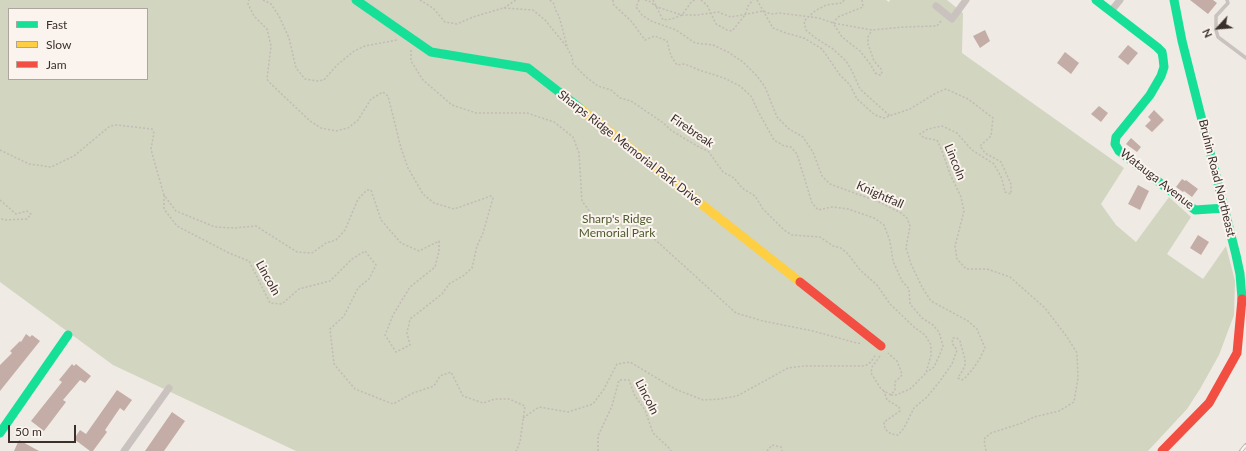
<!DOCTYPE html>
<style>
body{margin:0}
#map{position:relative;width:1246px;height:451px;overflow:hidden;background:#f0eae5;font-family:Lato,sans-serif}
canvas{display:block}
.legend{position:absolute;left:8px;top:8px;width:140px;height:72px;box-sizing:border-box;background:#fbf4ee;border:1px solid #aea5a0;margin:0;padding:5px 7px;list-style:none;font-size:12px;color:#3b2f2b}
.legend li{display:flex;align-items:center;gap:8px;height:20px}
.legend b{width:20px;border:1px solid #aea5a0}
.north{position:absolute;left:1198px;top:8px;width:40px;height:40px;-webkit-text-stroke:3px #fbf4ee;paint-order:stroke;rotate:244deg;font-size:11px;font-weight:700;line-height:16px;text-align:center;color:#3b2f2b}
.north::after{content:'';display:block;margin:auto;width:14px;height:18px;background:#3b2f2b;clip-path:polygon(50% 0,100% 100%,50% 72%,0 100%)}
.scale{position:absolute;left:8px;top:425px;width:68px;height:18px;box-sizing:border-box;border:2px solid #3b2f2b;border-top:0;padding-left:5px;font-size:12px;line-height:14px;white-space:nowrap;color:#3b2f2b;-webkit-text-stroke:3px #fbf4ee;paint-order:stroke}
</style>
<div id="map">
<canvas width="1246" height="451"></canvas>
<ul class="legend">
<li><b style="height:5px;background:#16e098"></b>Fast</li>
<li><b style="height:5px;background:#ffcf43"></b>Slow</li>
<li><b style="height:5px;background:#f24e42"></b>Jam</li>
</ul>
<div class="north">N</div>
<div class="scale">50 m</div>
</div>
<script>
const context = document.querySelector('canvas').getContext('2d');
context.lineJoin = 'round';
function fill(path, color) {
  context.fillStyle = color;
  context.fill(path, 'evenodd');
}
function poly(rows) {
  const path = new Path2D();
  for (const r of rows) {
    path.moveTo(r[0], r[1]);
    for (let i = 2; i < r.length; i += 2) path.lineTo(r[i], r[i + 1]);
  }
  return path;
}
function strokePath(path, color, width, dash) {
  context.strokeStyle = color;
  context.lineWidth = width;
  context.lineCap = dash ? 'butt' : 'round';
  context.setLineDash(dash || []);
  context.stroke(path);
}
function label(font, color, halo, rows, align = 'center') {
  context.font = font + ' Lato,sans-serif';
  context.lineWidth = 4;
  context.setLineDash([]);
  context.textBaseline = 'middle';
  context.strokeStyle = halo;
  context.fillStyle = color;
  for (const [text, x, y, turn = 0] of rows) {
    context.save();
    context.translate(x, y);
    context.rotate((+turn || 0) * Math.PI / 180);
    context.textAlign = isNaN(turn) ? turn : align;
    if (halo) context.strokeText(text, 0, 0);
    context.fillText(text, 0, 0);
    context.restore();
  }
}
const green = poly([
 [0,0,886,0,889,2,890,0,947,0,963,13,962,53,1124,168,1101,204,1116,225,1136,242,1169,197,1191,217,1167,254,1203,279,1226,246,1235,281,1234,315,1219,355,1200,389,1187,409,1148,451,296,451,113,365,0,282],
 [9,9,147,9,147,79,9,79]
]);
const building = poly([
 [1190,0,1213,0,1217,3,1208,14],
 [985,30,990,41,980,48,973,36],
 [1128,45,1138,53,1128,65,1118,57],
 [1065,52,1079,63,1071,74,1057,63],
 [1099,106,1108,113,1101,122,1091,114],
 [1154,110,1164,120,1152,132,1145,126,1151,120,1148,117],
 [1131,138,1141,147,1137,152,1126,144],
 [1182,179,1185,181,1186,180,1198,189,1192,197,1184,191,1183,192,1176,187],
 [1138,185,1149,191,1140,210,1128,204],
 [1198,235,1209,242,1201,255,1190,248],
 [26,334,30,337,32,335,40,341,0,391,0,365,12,353,10,351,20,341,21,342],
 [72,364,74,366,76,364,91,376,85,383,80,380,63,400,66,402,44,431,31,421,62,382,59,380],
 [117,390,132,400,124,411,120,408,105,430,107,432,93,451,90,451,74,439,80,430,86,434],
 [172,412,185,421,164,451,145,451],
 [19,440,39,451,14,451]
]);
const path = poly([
 [263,0,271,4,279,16,289,38,296,68,305,79,317,81,324,80,337,65,354,51,365,46,397,40],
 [420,0,433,8,445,22,457,24,473,17,503,8,533,10,545,20,567,47,572,57,573,64,586,77,598,86,611,90,620,98,631,101,662,122,672,131,699,147,708,151,723,172,734,178,742,188,755,196,763,209,784,230,792,235,820,237,833,246,841,248,848,254,860,270,877,285,890,304,914,327,925,335,931,345,931,355,926,373,910,389,896,395,891,395,895,390,895,382,902,375,901,371,897,361,888,353],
 [550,0,554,4,555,9,559,16,567,46],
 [613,0,613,4,632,22,645,40,655,36,667,41,671,56,677,65,685,64,699,70,724,78,740,86,751,96,758,111,774,140,784,146,791,147,797,154,812,203,818,210,832,207,848,209,874,218,884,225,890,241,893,261,902,281,909,289,910,304,922,318,933,325,939,332,943,346,940,354,934,367,927,372],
 [639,0,636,7,642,15,651,21,676,30,695,43,713,45,728,52,743,62,757,76,765,87,777,117,789,129,803,137,813,152,822,176,830,184,879,202,901,213,907,218,910,226,906,248,911,264,922,287,931,301,968,321,977,329,985,348,979,360,972,370,966,377,962,380,958,378,965,366,965,359,960,341,957,338,953,338,952,343,957,350,952,364,940,381,927,397,914,408,904,428,898,435,891,434,885,429,884,422,900,411,899,407,887,400,884,391],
 [645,0,649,1,657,7,682,15,697,15,718,12,731,17,763,11,771,14,780,13,819,18,833,23,872,30,904,27,937,26,941,21],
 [653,0,663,20,672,19,682,15,692,1,696,0],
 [701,0,707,5,716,24,727,30,732,31,745,15,748,6,753,0],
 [757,0,773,28,786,33,804,38,822,49,840,75,850,85,857,99,875,115,884,118,892,115,910,109,936,93,946,89,968,99,993,118,991,136,980,146,985,153,1001,162,1011,184,1011,194,1005,192,1002,179,994,164,972,150,957,133,942,126,928,129,920,134,924,138,937,140,942,151,950,174,961,197,964,211,955,246,957,259,966,269,987,269,1010,277,1045,308,1067,337,1077,353,1078,378,1074,402,1059,411,1034,417,1022,423,991,433,984,439,986,451],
 [844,0,842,3,826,5,815,11,804,21,806,30,814,37,833,49,846,61,852,71,860,89,890,116],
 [862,0,863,7,838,17,833,23,842,37,860,51,871,65,875,73,880,75,882,74,881,69,874,61,868,44,868,37,872,30],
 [504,8,516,0],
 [411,50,411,61,423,80,452,105,476,113,527,113,554,122,573,137,579,153,582,201,593,216,640,226,736,313,763,321,813,331,853,342,862,344],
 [0,150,29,164,51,167,74,156,110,126,117,125,152,129,154,133,151,149,153,157,164,195,176,211,215,227,234,228,256,226,297,252,312,253,326,243,336,240,345,230,358,199,367,190,371,190,381,220,401,243,419,251,439,241,439,251,435,267,410,287,393,315,385,335,396,352,410,345,407,333,410,319,442,294,449,284,463,276,472,268,477,246,483,233,493,198,491,196,454,209,434,203,423,194,408,168,401,148,388,96,383,92,371,99,358,120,348,128,336,131,321,128,310,121,269,82,267,79,271,46,267,29,254,16,248,4,249,0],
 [164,195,164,209,177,226,229,253,249,261,270,303,282,304,299,289,330,281,352,259,365,251,376,265,369,279,358,288,344,316,330,329,334,364,355,389,393,404,413,393,434,386,440,376,451,372,463,396,483,403,495,399,509,399,525,406,520,442,516,451],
 [0,200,16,214,27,211,31,214,27,219,4,220,0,218],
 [880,356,872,367,871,373,881,389,891,395],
 [523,418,539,407,568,412,593,404,604,389,617,364,630,362,675,389,703,400,720,399,737,396,788,368,805,366,865,366,871,362,876,354],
 [598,451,598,436,612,406,619,380,629,380,635,396,645,410,653,433,669,448,671,451],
 [767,451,772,445,781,447,782,451]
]);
const lane = poly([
 [1227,0,1228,3,1216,16,1216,30,1218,37,1246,58]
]);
const street = poly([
 [936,6,952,19,966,0],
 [1111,11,1120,0],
 [124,451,169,388]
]);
const fast = poly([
 [356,0,431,52,528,68,581,109],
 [1096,0,1157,47,1162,52,1163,58,1164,67,1161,76,1150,95,1116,137,1115,144,1119,151,1195,210,1225,208],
 [1174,0,1182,41,1236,255,1240,274,1242,299],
 [0,433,68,335]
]);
const slow = poly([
 [581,109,800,282]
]);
const jam = poly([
 [800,282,881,346],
 [1162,451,1209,403,1237,353,1242,299]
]);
const rail = poly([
 [1241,451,1246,445]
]);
const streetNames = [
 ["Firebreak",692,131,34],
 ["Sharps Ridge Memorial Park Drive",630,148,38],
 ["Lincoln",955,162,68],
 ["Bruhin Road Northeast",1217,178,76],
 ["Watauga Avenue",1157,179,38],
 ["Knightfall",880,195,24],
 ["Lincoln",268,278,61],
 ["Lincoln",647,397,63]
];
const parkNames = [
 ["Sharp's Ridge",617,219],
 ["Memorial Park",617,233]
];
fill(green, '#d2d5bf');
fill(building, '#c4ada6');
strokePath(path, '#c2bbb6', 1.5, [2, 2]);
strokePath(lane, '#c9c2be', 3.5);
strokePath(street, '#c9c2be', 7);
strokePath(fast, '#16e098', 9);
strokePath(slow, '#ffcf43', 9);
strokePath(jam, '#f24e42', 9);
strokePath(rail, '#b1aba8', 4);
strokePath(rail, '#fbf4ee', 2.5, [8]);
label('12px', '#3b2f2b', '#fbf4ee', streetNames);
label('12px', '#4d5a2e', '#fbf4ee', parkNames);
</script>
